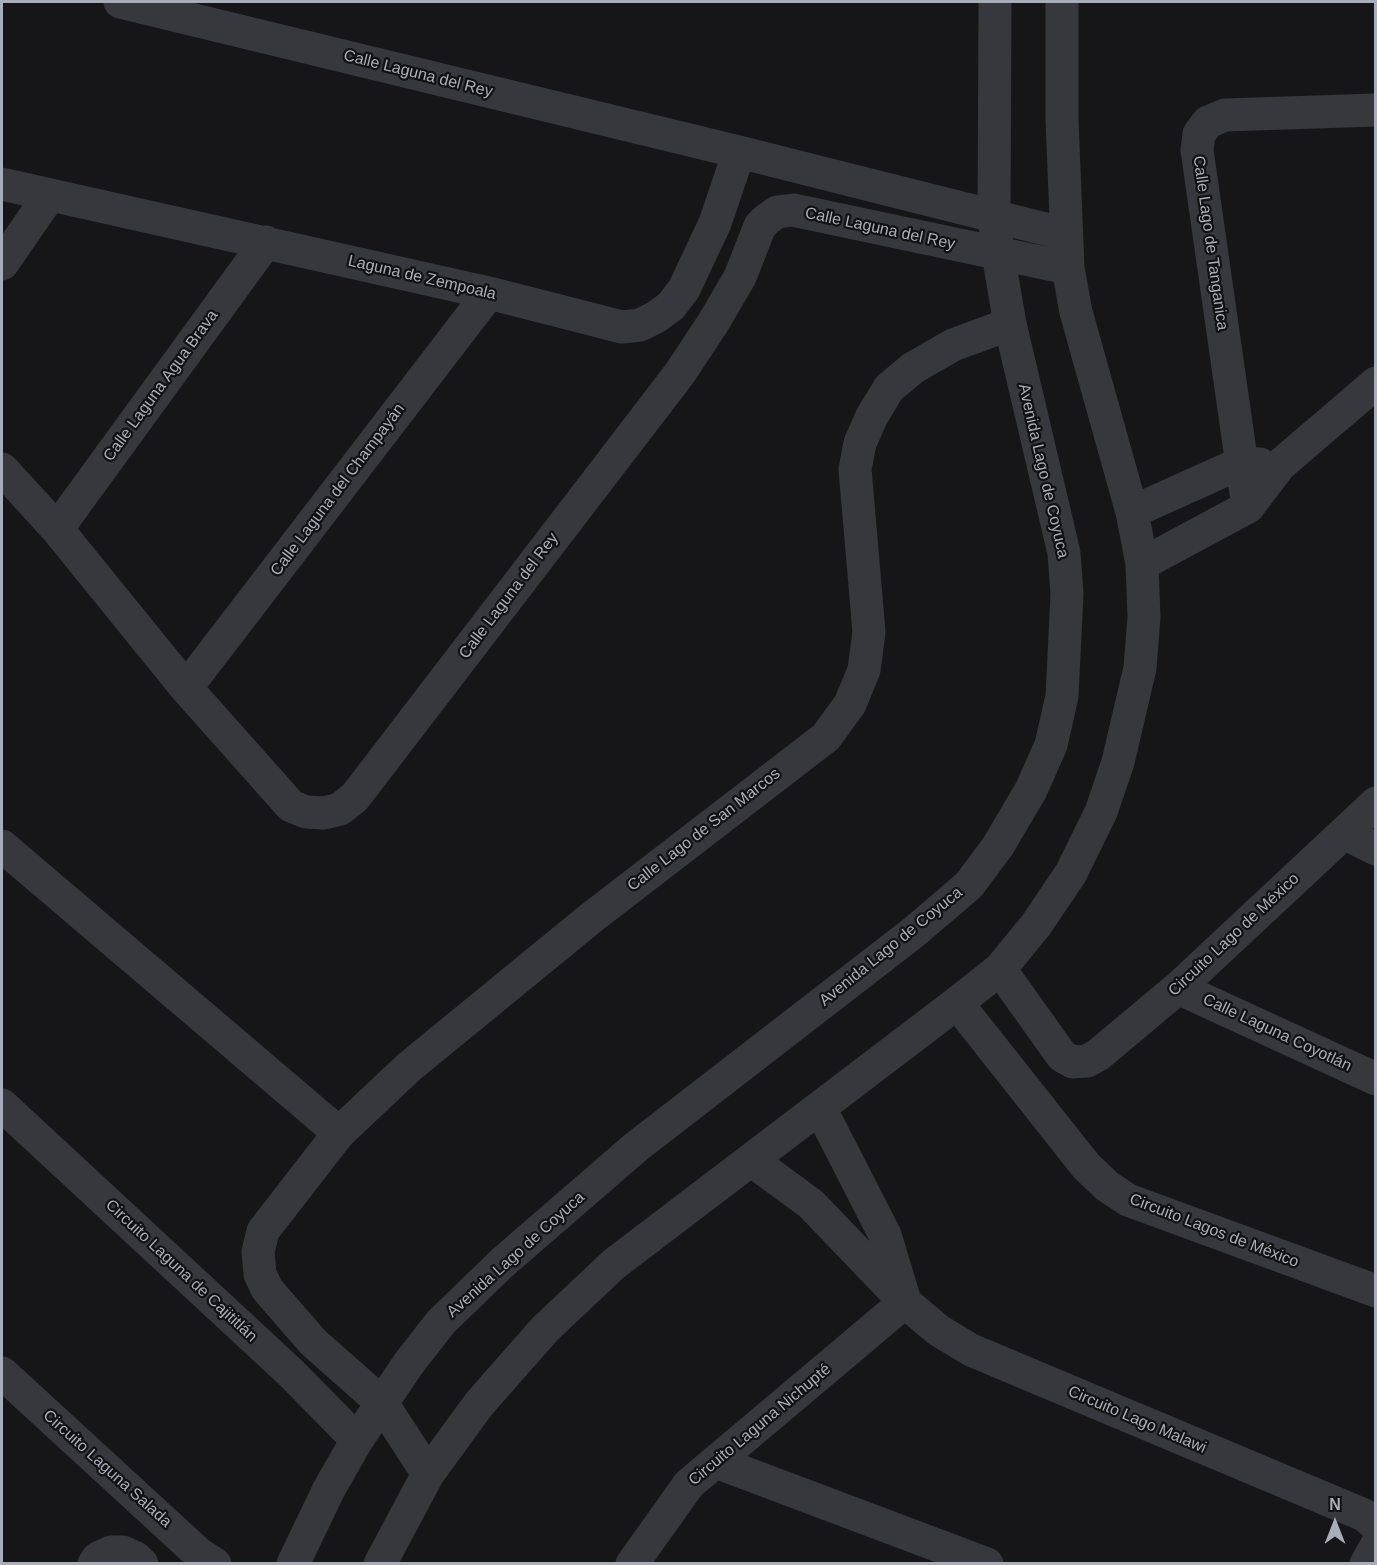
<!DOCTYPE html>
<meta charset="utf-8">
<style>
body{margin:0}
#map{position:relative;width:1377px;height:1565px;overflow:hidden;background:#161618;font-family:Helvetica,sans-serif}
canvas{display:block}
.frame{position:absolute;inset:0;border:3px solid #a8adb8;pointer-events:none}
.north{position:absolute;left:1305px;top:1493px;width:60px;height:60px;-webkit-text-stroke:4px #111113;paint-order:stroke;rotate:0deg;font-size:16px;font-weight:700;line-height:24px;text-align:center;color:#a8adb8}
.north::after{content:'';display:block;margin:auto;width:21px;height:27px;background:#a8adb8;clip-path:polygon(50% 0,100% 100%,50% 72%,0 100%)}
</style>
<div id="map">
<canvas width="1377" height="1565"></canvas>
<div class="frame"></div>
<div class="north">N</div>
</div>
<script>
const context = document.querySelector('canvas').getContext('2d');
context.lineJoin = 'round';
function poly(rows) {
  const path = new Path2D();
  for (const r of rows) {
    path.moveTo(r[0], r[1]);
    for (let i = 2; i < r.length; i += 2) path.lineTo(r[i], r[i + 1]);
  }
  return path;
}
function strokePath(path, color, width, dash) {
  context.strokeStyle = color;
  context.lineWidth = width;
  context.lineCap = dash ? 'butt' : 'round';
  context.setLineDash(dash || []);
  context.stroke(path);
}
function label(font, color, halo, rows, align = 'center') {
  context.font = font + ' Helvetica,sans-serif';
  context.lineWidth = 4.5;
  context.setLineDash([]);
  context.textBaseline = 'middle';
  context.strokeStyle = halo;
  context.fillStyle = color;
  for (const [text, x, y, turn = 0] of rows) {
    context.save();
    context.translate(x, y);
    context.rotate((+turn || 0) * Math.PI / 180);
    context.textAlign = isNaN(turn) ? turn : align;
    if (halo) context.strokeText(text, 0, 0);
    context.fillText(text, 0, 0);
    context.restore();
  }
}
const minor = poly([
 [120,2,739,152,1065,234],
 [2,184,489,293,622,327,640,325,656,317,671,306,684,289,715,223,739,152],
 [2,264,49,196],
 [2,469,57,529,186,688,291,806,306,812,324,813,340,809,355,797,680,373,713,323,740,277,760,226,766,220,777,212,793,210,1068,268],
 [1248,507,1197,150,1199,134,1208,122,1225,115,1376,110],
 [1132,512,1241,463,1260,464],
 [57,529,266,242],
 [1142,564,1248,507,1280,465,1376,383],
 [186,688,489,293],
 [1344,833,1376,849],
 [2,846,339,1133],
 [1000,969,1062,1056,1073,1062,1087,1061,1098,1055,1178,988,1376,803],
 [1178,988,1376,1079],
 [957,1003,1086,1166,1107,1186,1128,1200,1376,1291],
 [2,1105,290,1372,357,1440],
 [820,1108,885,1235,904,1298],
 [751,1160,811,1204,905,1302,938,1330,971,1350,1364,1515,1376,1525],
 [2,1373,198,1553,215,1564],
 [716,1462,987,1564],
 [428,1474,382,1403,313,1342,267,1289,260,1274,258,1252,263,1231,339,1133,409,1067,591,918,826,737,850,704,864,670,869,632,855,469,860,443,872,416,889,388,913,368,953,345,1010,324],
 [94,1564,98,1558,111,1552,123,1552,136,1558,142,1564],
 [293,1564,329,1489,357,1440,409,1363,441,1322,502,1263,636,1147,914,932,969,885,998,846,1031,790,1051,745,1062,696,1067,594,1064,553,1010,324,998,254,994,216,995,2],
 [380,1564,428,1474,479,1404,545,1329,614,1264,957,1003,1000,969,1036,925,1071,873,1101,812,1118,762,1140,668,1144,617,1142,564,1132,512,1076,312,1068,268,1062,120,1062,2],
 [632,1564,689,1484,905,1302],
 [1366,1564,1376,1546]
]);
const streetNames = [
 ["Calle Laguna del Rey",418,74,14],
 ["Calle Laguna del Rey",880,229,12],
 ["Calle Lago de Tanganica",1210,243,82],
 ["Laguna de Zempoala",422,278,13],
 ["Calle Laguna Agua Brava",161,386,-54],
 ["Avenida Lago de Coyuca",1043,471,77],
 ["Calle Laguna del Champayán",338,490,-53],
 ["Calle Laguna del Rey",509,596,-53],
 ["Calle Lago de San Marcos",704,830,-38],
 ["Circuito Lago de México",1234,935,-43],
 ["Avenida Lago de Coyuca",891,947,-39],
 ["Calle Laguna Coyotlán",1277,1033,25],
 ["Circuito Lagos de México",1214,1231,21],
 ["Avenida Lago de Coyuca",516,1255,-42],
 ["Circuito Laguna de Cajititlán",181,1271,43],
 ["Circuito Lago Malawi",1137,1420,23],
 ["Circuito Laguna Nichupté",760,1425,-40],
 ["Circuito Laguna Salada",107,1469,42]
];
strokePath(minor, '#37383d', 33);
label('16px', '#a8adb8', '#111113', streetNames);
</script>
